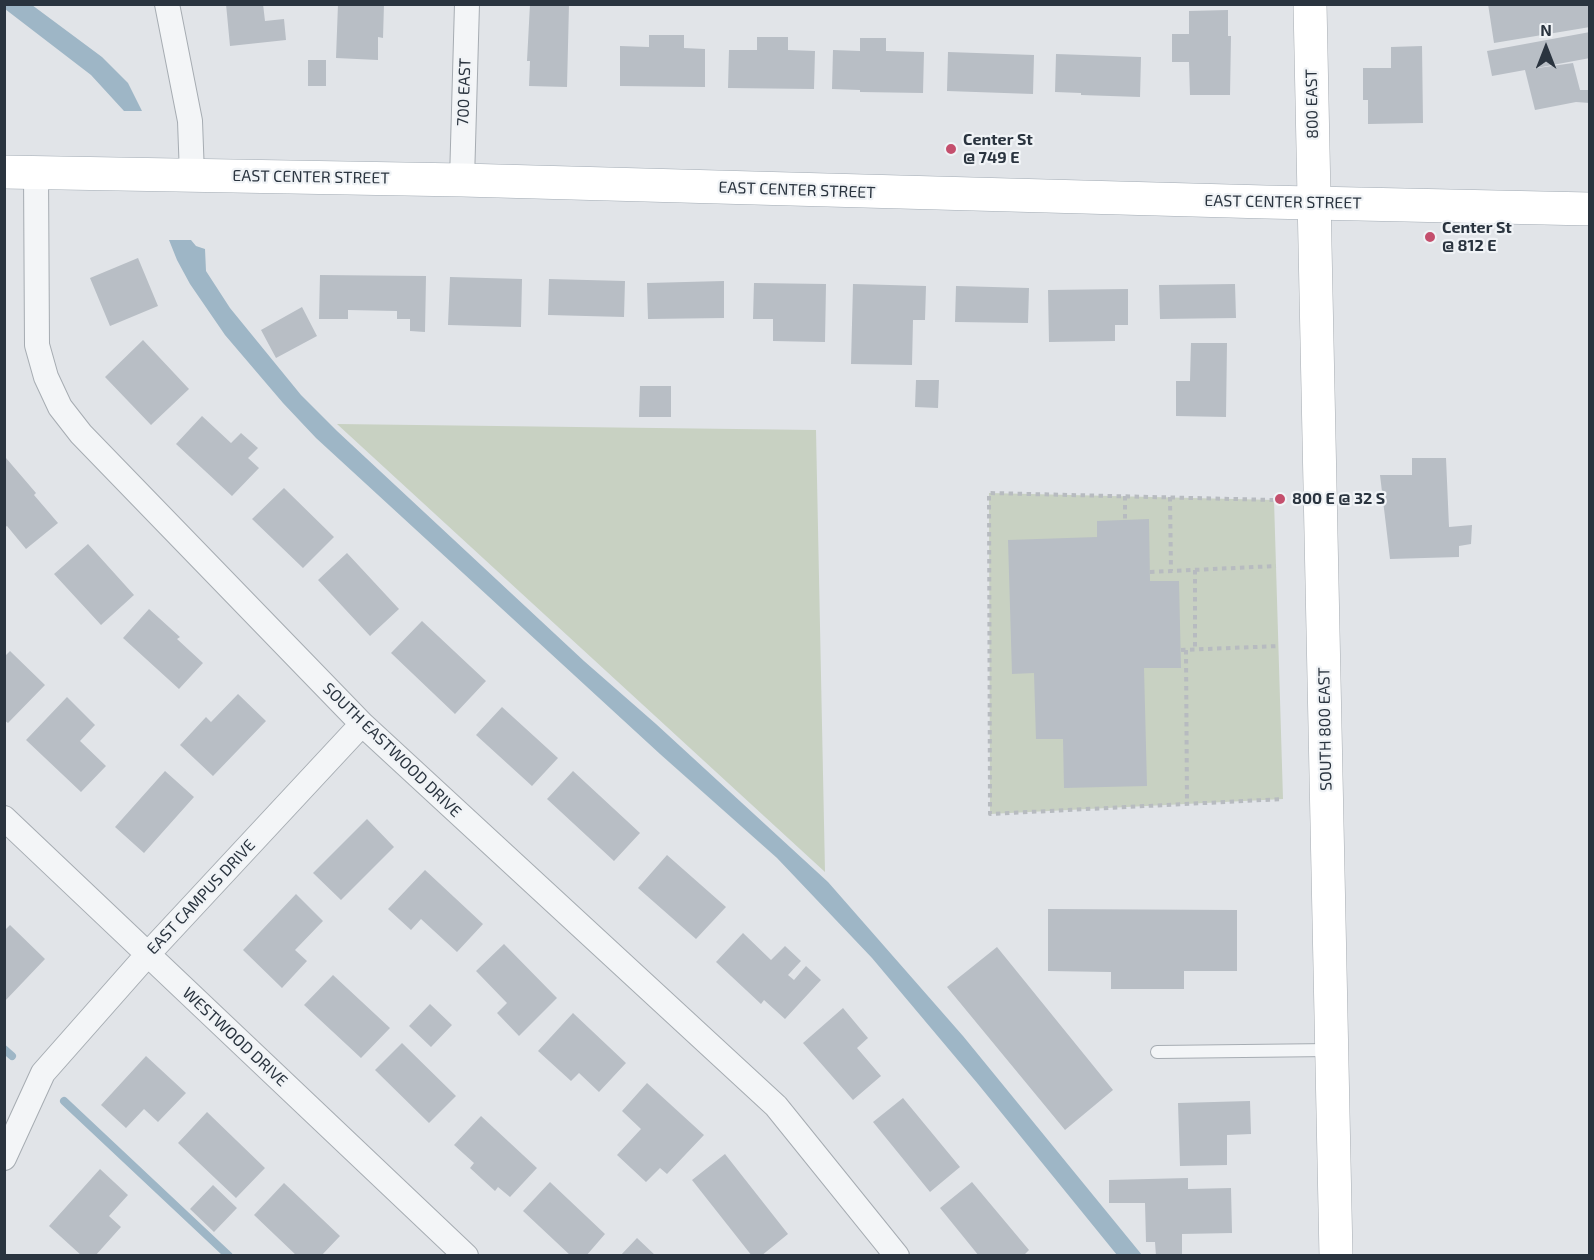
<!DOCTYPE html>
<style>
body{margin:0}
#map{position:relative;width:1594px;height:1260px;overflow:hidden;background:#e1e4e8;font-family:"Exo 2",sans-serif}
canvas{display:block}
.frame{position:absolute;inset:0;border:6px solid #2a343f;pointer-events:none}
.north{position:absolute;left:1516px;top:18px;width:60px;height:60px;-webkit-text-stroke:4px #f0f3f6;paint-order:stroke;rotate:0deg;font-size:16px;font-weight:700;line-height:24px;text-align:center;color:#2a343f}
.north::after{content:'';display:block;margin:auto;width:21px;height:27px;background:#2a343f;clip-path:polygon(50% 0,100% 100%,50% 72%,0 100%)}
</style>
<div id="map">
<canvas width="1594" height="1260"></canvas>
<div class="frame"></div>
<div class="north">N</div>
</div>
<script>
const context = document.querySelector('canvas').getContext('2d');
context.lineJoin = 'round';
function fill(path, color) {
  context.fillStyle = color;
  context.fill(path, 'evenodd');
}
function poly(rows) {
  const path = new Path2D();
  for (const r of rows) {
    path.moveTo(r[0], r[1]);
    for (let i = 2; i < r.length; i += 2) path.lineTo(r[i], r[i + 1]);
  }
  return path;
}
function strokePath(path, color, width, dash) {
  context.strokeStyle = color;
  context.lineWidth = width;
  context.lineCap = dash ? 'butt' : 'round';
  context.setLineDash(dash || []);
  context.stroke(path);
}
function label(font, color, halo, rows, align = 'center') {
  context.font = font + ' "Exo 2",sans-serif';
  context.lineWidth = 4.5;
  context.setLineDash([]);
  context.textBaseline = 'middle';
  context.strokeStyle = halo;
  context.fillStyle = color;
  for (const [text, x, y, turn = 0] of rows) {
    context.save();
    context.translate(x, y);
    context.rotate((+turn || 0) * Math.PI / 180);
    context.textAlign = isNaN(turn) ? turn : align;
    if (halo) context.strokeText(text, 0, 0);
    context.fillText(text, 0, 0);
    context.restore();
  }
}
const green = poly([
 [337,424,816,430,825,872],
 [989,493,1274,500,1283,799,990,814]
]);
const water = poly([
 [4,5,32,5,102,57,128,83,142,111,124,111,91,75,5,9],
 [169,240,191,240,196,246,205,249,206,271,230,308,301,395,337,431,584,661,656,724,828,882,963,1036,1142,1255,1117,1255,978,1084,872,958,777,858,660,754,316,438,283,403,225,335,190,284,177,260]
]);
const stream = poly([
 [4,1049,12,1056],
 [64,1101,229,1256]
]);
const building = poly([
 [226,4,263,4,265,21,284,19,286,40,230,46],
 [338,4,384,4,383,38,378,37,378,60,336,58],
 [530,4,569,4,567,87,529,86,530,61,527,61],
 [1488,4,1590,4,1590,27,1494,43],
 [1228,10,1228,36,1231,36,1230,95,1190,95,1189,62,1172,62,1172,34,1189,34,1189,11],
 [1590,32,1590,58,1531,69,1573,63,1580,90,1590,90,1590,103,1576,102,1535,110,1525,70,1492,76,1487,51],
 [649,35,684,35,684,48,705,49,705,87,620,86,620,46,649,47],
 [757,37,788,37,788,50,815,51,814,89,728,88,729,50,757,50],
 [860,38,886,38,886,51,924,52,923,93,860,92,860,90,832,89,833,50,860,51],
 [1422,46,1423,123,1368,124,1368,100,1363,100,1363,68,1391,68,1391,47],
 [948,52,1034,55,1033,94,947,91],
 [1056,54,1141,57,1140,97,1081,95,1081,93,1055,92],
 [308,60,326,60,326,86,308,86],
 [138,258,158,306,110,326,90,278],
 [320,275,426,276,425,332,410,331,410,319,397,319,397,311,348,310,348,319,319,319],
 [450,277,522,279,521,327,448,325],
 [549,279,625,281,624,317,548,315],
 [724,281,724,318,648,319,647,283],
 [754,283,826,284,825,342,773,341,773,319,753,319],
 [853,284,926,286,925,320,913,320,912,365,851,364],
 [1235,284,1236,318,1160,319,1159,285],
 [956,286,1029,288,1028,323,955,322],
 [1128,289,1128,325,1115,325,1115,341,1049,342,1048,290],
 [302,307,317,336,276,358,261,330],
 [143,340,189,389,151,425,105,377],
 [1191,343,1227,343,1226,417,1176,416,1176,381,1190,381],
 [916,380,939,380,938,408,915,407],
 [640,386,671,386,671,417,639,417],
 [202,416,231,443,241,433,258,448,248,458,259,468,232,496,176,444],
 [6,458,36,493,34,495,58,523,26,549,7,526,4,528,4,460],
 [1412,458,1446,458,1449,527,1472,525,1471,544,1459,546,1459,557,1390,559,1380,475,1412,475],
 [284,488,334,537,303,568,252,519],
 [1149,519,1150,581,1179,581,1181,668,1144,668,1147,786,1064,788,1063,739,1036,739,1034,673,1012,674,1008,540,1097,537,1097,521],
 [88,544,134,595,101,625,54,574],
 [347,553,399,609,370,636,318,580],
 [149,609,180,637,177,639,203,663,179,689,123,638],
 [422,621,486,681,455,714,391,653],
 [10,651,45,685,8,723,4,720,4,657],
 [238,694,266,721,213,776,180,745,206,717,211,722],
 [67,697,95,725,80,741,106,766,81,792,26,740],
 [502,707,558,758,532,786,476,735],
 [165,771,194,797,144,853,115,827],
 [573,771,640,833,614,861,547,799],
 [367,819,394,847,341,900,313,873],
 [667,855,726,907,696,939,638,888],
 [425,870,483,924,457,952,421,919,411,930,388,909],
 [296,894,323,921,295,950,307,961,282,988,243,950],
 [1048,909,1237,910,1237,971,1184,971,1184,989,1111,989,1111,972,1048,971],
 [10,925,45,959,4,1002,4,931],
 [743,933,771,960,785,946,801,961,788,975,794,980,806,966,821,980,785,1019,764,1000,761,1004,716,962],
 [504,944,557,998,519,1036,497,1013,507,1003,476,971],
 [997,947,1113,1090,1065,1130,947,987],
 [333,975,390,1028,361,1058,304,1005],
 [430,1004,452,1025,431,1047,409,1026],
 [843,1008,868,1038,857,1048,881,1076,853,1100,803,1043],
 [573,1013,626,1063,599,1092,579,1073,571,1081,538,1051],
 [402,1043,456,1096,429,1123,375,1070],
 [146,1056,186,1093,158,1122,144,1109,126,1128,101,1105],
 [647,1083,704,1135,667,1174,660,1168,646,1182,617,1155,641,1129,622,1111],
 [903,1098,960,1167,930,1192,873,1122],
 [1250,1101,1251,1134,1227,1135,1227,1165,1180,1166,1178,1103],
 [207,1112,265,1168,236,1198,178,1143],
 [481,1116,537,1168,510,1197,498,1187,495,1191,470,1168,474,1163,454,1145],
 [725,1154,788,1234,761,1256,752,1256,692,1180],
 [100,1169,128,1195,109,1216,121,1227,95,1256,82,1256,49,1226],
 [1188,1178,1188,1189,1231,1188,1232,1233,1182,1234,1182,1256,1156,1256,1155,1242,1146,1242,1145,1203,1109,1203,1109,1180],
 [550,1182,605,1234,586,1256,571,1256,523,1211],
 [972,1182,1029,1250,1023,1256,979,1256,940,1208],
 [284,1183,340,1236,321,1256,297,1256,254,1215],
 [213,1185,237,1208,214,1232,190,1209],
 [637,1238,656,1256,620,1256]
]);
const path = poly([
 [1125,496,1125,520],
 [1170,497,1171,571],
 [1274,500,989,493,990,814,1283,799],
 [1195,570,1195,650],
 [1150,572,1276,566],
 [1181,650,1279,646],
 [1186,650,1187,804]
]);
const lane = poly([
 [1157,1052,1330,1050]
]);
const street = poly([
 [167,4,190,121,192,175],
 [36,173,37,345,46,377,60,407,81,434,362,724,776,1106,897,1256],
 [462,180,467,4],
 [4,818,466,1256],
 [4,1158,43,1073,148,954,362,724]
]);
const secondary = poly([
 [1310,4,1336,1256]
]);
const primary = poly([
 [4,172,462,180,1266,202,1590,209]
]);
const markers = [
 [951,149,6,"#c44f6d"],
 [1430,237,6,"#c44f6d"],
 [1280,499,6,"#c44f6d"]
];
const streetNames = [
 ["700 EAST",464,92,-88],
 ["800 EAST",1312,104,-91],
 ["EAST CENTER STREET",311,177,1],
 ["EAST CENTER STREET",797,190,2],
 ["EAST CENTER STREET",1283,202,1],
 ["SOUTH 800 EAST",1325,729,-91],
 ["SOUTH EASTWOOD DRIVE",392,750,44],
 ["EAST CAMPUS DRIVE",201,897,-47],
 ["WESTWOOD DRIVE",235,1037,43]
];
const poiNames = [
 ["Center St",963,140],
 ["@ 749 E",963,158],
 ["Center St",1442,228],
 ["@ 812 E",1442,246],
 ["800 E @ 32 S",1292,499]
];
fill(green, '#c8d1c2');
fill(water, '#9eb6c6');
strokePath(stream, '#9eb6c6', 8);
fill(building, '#b8bec5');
strokePath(lane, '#a6acb2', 14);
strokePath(street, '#a6acb2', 26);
strokePath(secondary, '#a6acb2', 34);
strokePath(primary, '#a1aab3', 34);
strokePath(path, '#b7bbc0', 4, [4.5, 4.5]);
strokePath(lane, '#f3f5f7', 12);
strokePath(street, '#f3f5f7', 24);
strokePath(secondary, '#fff', 33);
strokePath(primary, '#fff', 33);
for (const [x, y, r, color] of markers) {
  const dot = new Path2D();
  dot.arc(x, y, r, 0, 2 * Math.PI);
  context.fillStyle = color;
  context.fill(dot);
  strokePath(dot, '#f0f3f6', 2);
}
label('16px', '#2a343f', '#f0f3f6', streetNames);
label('bold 16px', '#2a343f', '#f0f3f6', poiNames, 'left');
</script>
